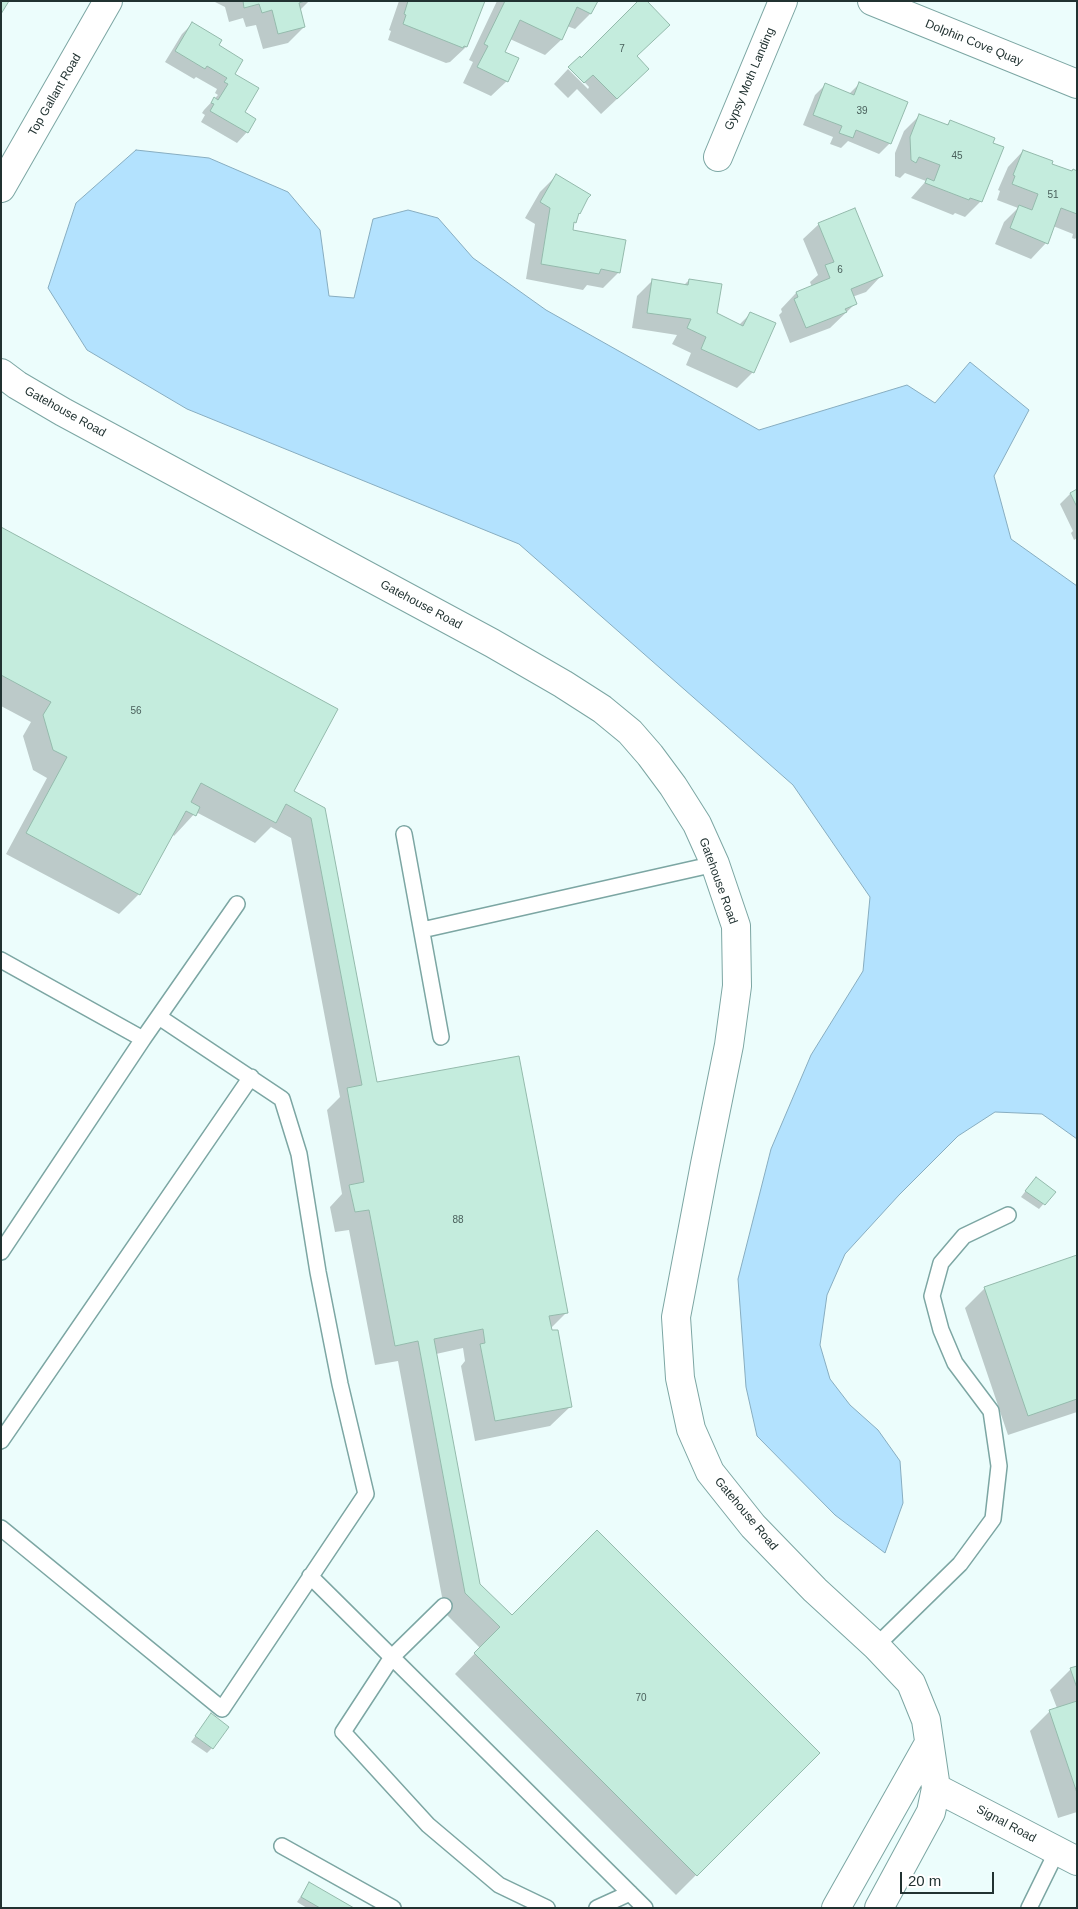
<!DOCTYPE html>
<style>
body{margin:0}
#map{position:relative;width:1078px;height:1909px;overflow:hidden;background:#ecfdfc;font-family:Arial,sans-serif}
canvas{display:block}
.frame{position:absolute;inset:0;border:2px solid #213231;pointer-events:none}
.scale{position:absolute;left:900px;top:1872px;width:94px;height:22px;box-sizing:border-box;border:2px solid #213231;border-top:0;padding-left:6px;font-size:15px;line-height:18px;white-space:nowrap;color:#213231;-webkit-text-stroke:4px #fff;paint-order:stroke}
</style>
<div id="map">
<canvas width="1078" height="1909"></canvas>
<div class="frame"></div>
<div class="scale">20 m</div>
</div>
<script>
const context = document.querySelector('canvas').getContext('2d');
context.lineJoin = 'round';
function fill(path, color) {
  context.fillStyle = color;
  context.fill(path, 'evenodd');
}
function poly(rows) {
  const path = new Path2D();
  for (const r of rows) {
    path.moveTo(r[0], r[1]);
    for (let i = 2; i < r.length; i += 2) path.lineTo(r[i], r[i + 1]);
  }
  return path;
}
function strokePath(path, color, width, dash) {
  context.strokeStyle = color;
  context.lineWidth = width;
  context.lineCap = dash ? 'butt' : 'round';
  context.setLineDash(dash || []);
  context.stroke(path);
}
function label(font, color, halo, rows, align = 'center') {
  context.font = font + ' Arial,sans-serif';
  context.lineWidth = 4;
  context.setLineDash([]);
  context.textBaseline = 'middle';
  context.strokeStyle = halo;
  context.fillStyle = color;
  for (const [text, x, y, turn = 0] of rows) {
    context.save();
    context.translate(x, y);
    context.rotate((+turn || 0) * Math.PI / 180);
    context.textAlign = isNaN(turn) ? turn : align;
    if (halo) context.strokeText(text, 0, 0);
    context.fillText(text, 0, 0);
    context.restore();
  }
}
const water = poly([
 [136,150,209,158,288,192,320,230,329,296,354,298,373,219,408,210,438,218,473,258,546,310,759,430,907,385,935,403,970,362,1029,410,994,476,1011,539,1077,586,1077,1139,1042,1114,995,1112,958,1136,899,1195,845,1254,827,1295,820,1345,830,1379,850,1405,878,1430,900,1461,903,1503,885,1553,835,1515,757,1436,746,1387,738,1279,771,1149,811,1055,863,971,870,897,793,785,519,544,187,409,87,350,48,288,76,203,136,150]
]);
const shadow = poly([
 [213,1,309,1,299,11,304,27,288,43,263,49,256,25,246,27,243,18,229,22,225,7],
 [399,1,484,1,466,47,450,62,446,63,388,40,391,31,389,30],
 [497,1,596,1,590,14,575,29,567,26,561,40,545,55,510,39,504,52,507,81,491,96,463,83,473,62,469,60],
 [192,24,217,46,233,74,247,132,237,143,201,122,205,115,202,113,204,110,218,95,215,93,217,89,196,77,194,79,165,62,182,34],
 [570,67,632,85,601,114,577,89,568,98,554,84,568,69,588,89,589,87],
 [859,84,890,143,879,154,848,141,841,148,830,144,833,137,803,125,815,95,825,85,849,94],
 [919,116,945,126,950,122,981,201,965,217,955,213,953,215,911,198,926,181,905,173,900,178,895,176,895,153,904,131],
 [1023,151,1051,164,1071,172,1077,172,1077,237,1075,239,1072,238,1073,234,1053,226,1046,243,1031,259,995,244,1004,222,1018,208,997,200,1000,191,998,190,1008,167],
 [556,176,586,198,572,224,571,231,619,272,603,288,587,285,583,290,526,279,535,224,525,218,540,192],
 [819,224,881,276,866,292,852,297,855,304,830,328,790,343,779,315,782,312,781,309,796,293,812,287,810,282,818,275,803,239],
 [653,280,684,285,689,280,716,314,739,325,751,313,753,372,737,388,686,365,691,353,672,344,677,335,632,328,637,296],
 [1077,490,1077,538,1074,540,1071,533,1073,531,1060,504,1070,494],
 [1,529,292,791,324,808,376,1084,567,1312,550,1329,571,1406,550,1426,475,1441,461,1366,465,1361,463,1348,436,1354,479,1585,512,1617,818,1753,676,1895,455,1674,480,1648,445,1613,398,1361,375,1365,349,1230,335,1232,330,1207,342,1194,327,1110,340,1097,291,838,271,827,255,843,196,812,174,836,172,834,139,894,119,914,6,854,47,778,33,770,23,736,31,722,1,706],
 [1031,1184,1054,1192,1039,1209,1021,1197],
 [1077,1256,1077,1412,1008,1435,965,1308,985,1288],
 [1077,1667,1077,1812,1058,1818,1030,1731,1050,1711,1057,1708,1050,1690,1071,1669],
 [211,1715,212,1748,207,1753,191,1742],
 [309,1884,351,1908,307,1908,297,1902]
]);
const building = poly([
 [1,1,9,1,1,14,1,1],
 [243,1,305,1,299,3,305,27,278,34,272,10,262,13,259,4,244,8,243,1],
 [408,1,485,1,467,47,464,46,463,48,403,24,406,15,404,14,408,1],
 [505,1,598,1,591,14,577,7,562,40,520,20,505,52,519,58,508,82,477,67,488,46,484,44,505,1],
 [638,1,647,1,670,25,637,56,649,69,617,99,593,75,584,83,568,67,580,56,581,58,638,1],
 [192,22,222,40,219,45,243,60,235,74,259,88,245,112,256,119,248,133,210,111,214,104,211,103,214,97,218,100,228,84,224,82,227,78,207,66,205,69,175,51,192,22],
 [859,82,908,102,891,144,856,130,853,138,839,133,842,126,813,115,825,83,854,95,859,82],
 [919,114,948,125,950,120,995,138,993,143,1004,147,982,202,970,198,969,200,925,183,927,178,934,181,940,165,919,157,916,163,911,160,910,137,919,114],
 [1023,150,1053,161,1052,164,1072,171,1073,169,1077,171,1077,214,1061,208,1048,244,1010,228,1019,205,1032,210,1038,194,1012,184,1015,176,1013,175,1023,150],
 [556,174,591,195,588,198,580,214,579,213,576,223,574,222,573,230,626,240,620,273,601,269,599,274,541,264,550,208,540,202,556,174],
 [855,208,883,276,851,289,857,304,845,309,847,312,806,328,794,299,798,297,796,292,830,278,825,265,834,262,818,223,855,208],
 [652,279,688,285,689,279,722,284,717,313,743,326,750,312,776,323,754,373,701,349,706,337,687,328,691,319,647,313,652,279],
 [1077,489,1077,507,1070,493,1077,489],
 [1,527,338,709,294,791,325,808,377,1082,519,1056,568,1313,549,1316,552,1330,558,1330,572,1407,495,1421,480,1344,485,1343,483,1329,434,1339,480,1584,512,1615,597,1530,820,1753,697,1876,474,1653,500,1627,465,1593,418,1341,395,1346,369,1210,355,1212,349,1185,364,1182,347,1088,362,1085,311,818,286,804,276,823,201,783,191,802,200,807,196,816,186,811,140,895,26,833,67,757,53,750,43,715,51,702,1,675,1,527],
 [1036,1177,1056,1192,1045,1205,1025,1191,1036,1177],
 [1077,1255,1077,1399,1028,1416,984,1287,1077,1255],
 [1077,1666,1077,1688,1070,1668,1077,1666],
 [1077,1701,1077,1793,1049,1710,1077,1701],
 [211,1713,229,1727,213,1749,195,1736,211,1713],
 [309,1882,354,1908,320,1908,301,1897,309,1882]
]);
const service = poly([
 [404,834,441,1037],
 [422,930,715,864],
 [1,960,143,1039,1,1252],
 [143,1039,237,904],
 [1,1441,251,1077],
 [1,1528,222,1709,366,1494,340,1384,318,1272,299,1154,282,1099,159,1017],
 [310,1576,645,1908],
 [444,1606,392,1657,343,1732,428,1825,499,1885,547,1908],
 [876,1646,960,1564,993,1519,999,1466,991,1411,955,1363,941,1330,932,1296,941,1263,964,1236,1008,1215],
 [282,1846,393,1908],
 [597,1908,630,1893],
 [1029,1908,1057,1851]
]);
const minor = poly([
 [872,1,1077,84],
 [718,157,783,1],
 [1,188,108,1],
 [1,373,17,385,63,412,492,643,563,684,602,709,630,732,650,755,673,786,697,824,715,864,736,926,737,986,729,1045,705,1164,676,1317,680,1378,691,1429,710,1472,753,1526,815,1590,876,1646,911,1683,926,1720,936,1788,931,1812,879,1908],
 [936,1788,1077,1861],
 [836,1908,929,1743]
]);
const numberNames = [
 ["7",622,49],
 ["39",862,111],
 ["45",957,156],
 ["51",1053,195],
 ["6",840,270],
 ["56",136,711],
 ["88",458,1220],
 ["70",641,1698]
];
const streetNames = [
 ["Dolphin Cove Quay",974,43,22],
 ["Gypsy Moth Landing",750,79,-67],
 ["Top Gallant Road",55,95,-60],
 ["Gatehouse Road",65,412,29],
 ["Gatehouse Road",421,605,28],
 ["Gatehouse Road",718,881,70],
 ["Gatehouse Road",746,1514,50],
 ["Signal Road",1006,1824,28]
];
fill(water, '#b3e2fe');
strokePath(water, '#87adc0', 1);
fill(shadow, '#0003');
fill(building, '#c4ecdd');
strokePath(building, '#94baac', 1);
strokePath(service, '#7ca6a3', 18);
strokePath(minor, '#7ca6a3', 30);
strokePath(service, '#fff', 15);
strokePath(minor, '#fff', 28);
label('10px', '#4a605c', null, numberNames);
label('12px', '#213231', '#fff', streetNames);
</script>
